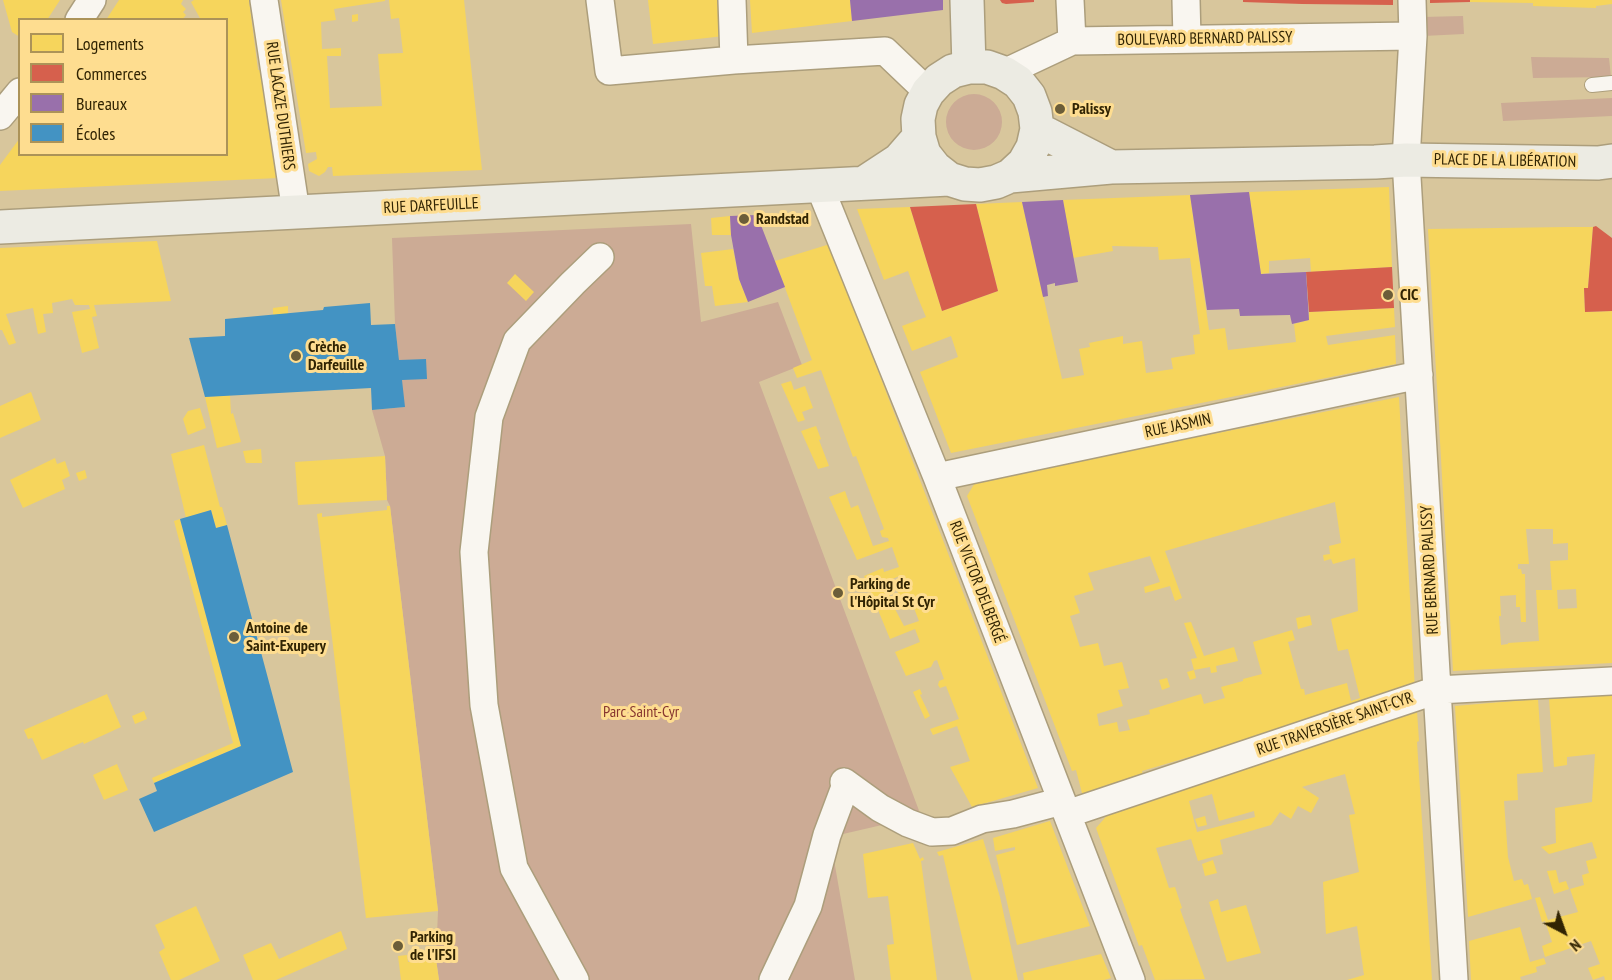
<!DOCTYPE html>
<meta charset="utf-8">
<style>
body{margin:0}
#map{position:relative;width:1612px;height:980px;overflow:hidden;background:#d8c69c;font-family:"PT Sans Narrow",sans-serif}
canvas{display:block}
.legend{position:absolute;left:18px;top:18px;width:210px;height:138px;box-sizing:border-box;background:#fedd90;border:2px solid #ac9358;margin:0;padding:8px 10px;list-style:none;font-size:18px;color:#312403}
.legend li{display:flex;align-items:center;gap:12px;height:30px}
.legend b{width:30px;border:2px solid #ac9358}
.north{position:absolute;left:1534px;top:902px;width:60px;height:60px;-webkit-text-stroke:4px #fedd90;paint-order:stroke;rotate:139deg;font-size:16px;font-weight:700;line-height:24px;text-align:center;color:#312403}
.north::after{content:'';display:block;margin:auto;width:21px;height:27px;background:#312403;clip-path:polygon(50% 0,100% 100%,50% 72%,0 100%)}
</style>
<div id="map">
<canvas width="1612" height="980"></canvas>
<ul class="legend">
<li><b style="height:16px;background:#f6d55c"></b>Logements</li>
<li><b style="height:16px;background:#d6604d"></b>Commerces</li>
<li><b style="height:16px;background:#9970ab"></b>Bureaux</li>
<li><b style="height:16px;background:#4393c3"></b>Écoles</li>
</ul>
<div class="north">N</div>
</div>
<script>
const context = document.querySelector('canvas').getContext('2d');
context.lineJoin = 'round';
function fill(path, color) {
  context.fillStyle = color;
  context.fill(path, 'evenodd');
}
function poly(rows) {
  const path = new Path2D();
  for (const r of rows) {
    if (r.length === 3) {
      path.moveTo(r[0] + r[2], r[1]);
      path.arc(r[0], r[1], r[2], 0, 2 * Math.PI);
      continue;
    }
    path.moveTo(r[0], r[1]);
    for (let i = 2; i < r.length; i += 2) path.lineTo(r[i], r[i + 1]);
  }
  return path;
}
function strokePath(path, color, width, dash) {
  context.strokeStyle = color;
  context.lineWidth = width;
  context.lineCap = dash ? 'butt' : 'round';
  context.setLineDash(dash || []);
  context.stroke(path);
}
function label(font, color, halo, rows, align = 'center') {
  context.font = font + ' "PT Sans Narrow",sans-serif';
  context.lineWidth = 6;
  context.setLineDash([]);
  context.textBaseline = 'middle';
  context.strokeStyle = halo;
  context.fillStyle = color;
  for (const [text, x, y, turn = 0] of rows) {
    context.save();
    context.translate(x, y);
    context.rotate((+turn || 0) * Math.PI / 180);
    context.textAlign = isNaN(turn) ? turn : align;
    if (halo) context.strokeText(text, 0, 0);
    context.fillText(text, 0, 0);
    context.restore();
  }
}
const green = poly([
 [1463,16,1464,34,1423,36,1422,17],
 [1531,57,1609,58,1611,77,1533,78],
 [974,122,28],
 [1612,98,1612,116,1503,121,1501,103],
 [691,224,701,322,778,302,802,365,759,382,921,816,830,837,855,980,439,980,436,959,438,911,390,506,387,500,385,456,372,410,404,407,395,324,392,238]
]);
const homes = poly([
 [3,0,60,0,47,20,20,20,20,37,12,32],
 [119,0,183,0,181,4,186,9,183,12,186,15,182,20,106,20],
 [194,0,249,0,258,70,261,70,278,178,0,191,0,165,20,138,20,154,226,154,226,20,201,20,191,2],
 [281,0,385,0,385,1,334,9,336,20,321,22,322,49,341,48,341,56,327,56,330,108,382,106,378,54,403,53,399,18,391,19,389,0,464,0,482,170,333,176,332,167,328,167,325,172,319,176,309,171,308,164,317,159,316,152,306,153],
 [648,0,722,0,724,36,653,44],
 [750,0,850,0,852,21,752,33],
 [1470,0,1612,0,1612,4,1596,6,1596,8,1533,6,1533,3,1470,2],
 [358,14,358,21,352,22,352,15],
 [1389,187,1392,267,1311,272,1310,258,1269,261,1269,273,1261,274,1249,192],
 [1190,195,1209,330,1225,328,1228,350,1296,342,1294,324,1309,320,1309,312,1394,308,1395,327,1326,336,1328,345,1395,335,1396,364,951,453,920,372,958,357,951,336,912,351,902,326,926,317,918,298,908,271,884,280,857,209,910,207,942,311,998,291,976,204,1022,202,1062,379,1084,375,1079,349,1090,347,1089,343,1123,336,1123,344,1142,341,1146,373,1173,369,1171,358,1195,354,1193,335,1200,334,1190,258,1159,260,1158,247,1112,246,1113,251,1073,258,1063,200],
 [730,216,731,235,712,235,711,218],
 [1568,227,1593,227,1588,288,1584,288,1585,312,1612,311,1612,663,1453,671,1428,229],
 [1526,529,1553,529,1553,544,1568,543,1568,560,1550,561,1552,590,1536,590,1539,641,1508,643,1508,644,1501,645,1499,616,1501,616,1500,596,1516,595,1516,607,1520,607,1521,622,1526,622,1525,574,1522,574,1521,569,1518,569,1518,564,1529,564],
 [1576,589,1577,608,1558,609,1557,590],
 [157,241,171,301,94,305,97,316,92,317,99,348,82,353,72,312,90,309,89,305,75,305,72,299,52,303,53,313,43,314,46,332,38,334,33,308,6,314,16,343,9,345,2,330,0,330,0,248],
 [830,244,870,350,1038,788,972,807,950,767,970,761,957,726,933,735,930,729,959,719,946,686,940,688,938,685,939,681,944,679,937,660,934,661,931,667,906,676,895,652,920,642,915,629,890,639,864,576,883,568,884,572,899,567,892,547,857,560,829,497,845,491,851,508,858,505,873,546,889,541,888,538,882,537,880,531,884,529,856,456,853,457,821,370,797,378,793,368,812,360,775,261],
 [902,575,906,586,897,590,903,606,912,603,919,621,904,626,895,609,885,582],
 [733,249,739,279,748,302,715,306,712,286,705,286,701,253],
 [515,274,534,292,526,301,507,283],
 [288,306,288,314,273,315,273,308],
 [791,381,794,390,805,386,813,408,802,412,805,420,798,422,781,384],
 [31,392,41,420,0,438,0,406],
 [230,395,231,414,233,413,241,442,217,448,205,397],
 [1399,397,1415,690,1142,771,1144,779,1083,797,1076,770,1072,771,967,496,976,481],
 [1335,502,1341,543,1329,546,1330,554,1323,555,1324,561,1331,559,1333,564,1355,558,1358,611,1331,619,1338,651,1348,649,1360,698,1351,701,1347,683,1305,695,1304,689,1301,689,1288,642,1295,640,1292,630,1253,642,1262,674,1243,679,1243,681,1221,687,1225,698,1204,704,1201,694,1149,710,1150,714,1127,720,1130,730,1119,732,1117,722,1099,726,1097,714,1123,706,1118,690,1129,688,1122,662,1104,666,1098,643,1080,647,1070,616,1080,613,1074,596,1094,590,1088,573,1150,556,1160,582,1144,587,1145,593,1170,586,1175,601,1182,598,1165,551],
 [200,408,206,428,188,435,183,419,188,411],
 [816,426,821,439,819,440,829,466,818,469,801,431],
 [204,445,220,507,222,507,227,525,216,528,211,510,186,518,171,454],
 [261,449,262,463,246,463,243,451],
 [385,456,387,500,298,505,295,462],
 [55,458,57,464,65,461,70,476,62,480,65,489,23,508,10,480],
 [85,470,87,478,79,481,76,473],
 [387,506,390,506,438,911,366,918,317,514,322,513,322,517,387,510],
 [180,519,241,746,154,783,152,778,233,743,174,521],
 [1310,615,1312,625,1298,629,1296,618],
 [1191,622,1204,656,1234,647,1238,661,1216,666,1217,672,1211,673,1210,667,1194,670,1191,659,1197,658,1184,623],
 [1194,670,1196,678,1190,680,1187,672],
 [1167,678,1170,687,1162,690,1159,680],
 [920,689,922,694,920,695,930,716,925,719,913,692],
 [107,694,121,727,84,744,83,742,42,760,32,738,28,739,24,730],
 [1612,695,1612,980,1605,980,1604,976,1593,980,1588,968,1600,964,1591,941,1545,957,1542,946,1552,942,1545,921,1542,922,1535,898,1540,897,1548,920,1578,912,1570,889,1584,885,1582,875,1589,873,1586,861,1597,858,1592,842,1549,854,1541,847,1556,843,1555,808,1592,802,1595,754,1567,757,1567,765,1554,767,1549,699],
 [1538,699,1543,772,1517,774,1518,800,1504,801,1508,857,1514,881,1522,879,1524,885,1528,884,1532,899,1468,917,1455,706],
 [144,711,147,719,135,724,132,716],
 [1417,711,1419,741,1417,742,1432,980,1347,980,1364,975,1357,926,1326,934,1323,882,1359,872,1349,815,1355,814,1345,774,1302,787,1319,798,1311,813,1298,806,1291,819,1280,812,1271,825,1220,840,1223,854,1198,861,1191,839,1156,848,1169,888,1175,887,1182,908,1180,909,1205,979,1155,980,1142,945,1139,946,1096,828,1118,803,1377,720],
 [1212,794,1219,821,1254,811,1255,817,1197,832,1189,801],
 [117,764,128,790,104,800,93,775],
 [1205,816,1207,825,1198,827,1195,819],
 [1050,821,1090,926,1017,945,996,855,1015,850,1015,847,995,851,993,838],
 [983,839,1000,897,1018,980,972,980,943,855,939,856,937,852],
 [913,843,920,859,923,857,924,860,921,861,937,980,891,980,887,945,894,944,888,896,868,898,863,854],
 [1213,860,1217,873,1205,876,1202,864],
 [1556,870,1559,883,1566,881,1569,889,1554,894,1547,871],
 [1218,899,1221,912,1246,905,1261,953,1227,962,1209,902],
 [196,906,220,961,179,980,171,980,159,952,165,948,155,925],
 [1520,927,1530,962,1544,958,1546,964,1536,967,1537,972,1520,977,1521,980,1471,980,1469,941],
 [341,931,347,949,276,980,253,980,243,955,271,943,279,959],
 [1101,954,1111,978,1104,980,1024,980,1023,973],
 [407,955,408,962,436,959,439,980,401,980,398,956]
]);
const shops = poly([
 [1000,0,1034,0,1034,2,1006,4,1002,3],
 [1243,0,1393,0,1393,5,1302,4,1243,2],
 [1430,0,1470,0,1470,2,1430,3],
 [976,204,998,291,942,311,910,207],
 [1596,226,1612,238,1612,311,1585,312,1584,288,1588,288,1593,227],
 [1392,267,1394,308,1309,312,1306,272]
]);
const offices = poly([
 [850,0,943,0,943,10,852,21],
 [1249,192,1261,274,1306,272,1309,320,1292,324,1290,315,1240,316,1239,309,1207,310,1190,195],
 [1063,200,1078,282,1055,286,1055,283,1047,285,1048,296,1043,297,1022,202],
 [757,215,785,287,748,302,739,279,731,235,730,216]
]);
const schools = poly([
 [370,303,371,325,395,324,399,360,426,359,427,379,402,380,405,407,372,410,371,388,205,397,189,338,225,336,225,319,323,310,324,307],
 [211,510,216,528,227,525,293,772,154,832,139,799,157,791,154,783,241,746,180,519]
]);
const lane = poly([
 [1592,85,1612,83]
]);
const street = poly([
 [264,0,296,212],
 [600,0,609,71,734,60],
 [732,0,734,60,885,51,928,92],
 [1070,0,1072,41],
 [1186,0,1187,39],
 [1412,0,1413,36,1406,160,1454,980],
 [79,20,92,0],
 [1004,73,1072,41,1413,36],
 [0,116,20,92],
 [819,185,937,477,1131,980],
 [937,477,1419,375],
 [844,782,880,808,908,823,932,832,952,831,982,819,1013,814,1062,801],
 [1067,814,1437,690,1612,681],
 [575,980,514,868,484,705,474,552,489,417,517,341,573,283,600,257],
 [773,980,808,906,827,835,845,787,844,782]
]);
const secondary = poly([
 [967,0,969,67],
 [1037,129,1111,167],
 [1010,176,1111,167,1375,162,1406,160,1598,163,1612,161],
 [864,183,899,160,919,137,918,119,921,105,928,92,939,80,953,71,969,67,987,67,1004,73,1018,82,1029,96,1035,112,1037,129,1033,147,1024,163,1010,176,996,182,980,185,965,184,949,179,935,168,924,154,919,137],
 [0,227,949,179]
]);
const markers = [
 [1060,109,6,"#6b5d39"],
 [744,219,6,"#6b5d39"],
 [1388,295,6,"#6b5d39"],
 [296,356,6,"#6b5d39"],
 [838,593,6,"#6b5d39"],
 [234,637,6,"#6b5d39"],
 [398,946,6,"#6b5d39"]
];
const streetNames = [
 ["BOULEVARD BERNARD PALISSY",1205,39,-1],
 ["RUE LACAZE DUTHIERS",280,106,82],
 ["PLACE DE LA LIBÉRATION",1505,161,1],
 ["RUE DARFEUILLE",431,206,-3],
 ["RUE JASMIN",1178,426,-12],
 ["RUE BERNARD PALISSY",1430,570,-93],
 ["RUE VICTOR DELBERGÉ",977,582,69],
 ["RUE TRAVERSIÈRE SAINT-CYR",1335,724,-19]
];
const poiNames = [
 ["Palissy",1072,109],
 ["Randstad",756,219],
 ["CIC",1400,295],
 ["Crèche",308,347],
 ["Darfeuille",308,365],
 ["Parking de",850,584],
 ["l'Hôpital St Cyr",850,602],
 ["Antoine de",246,628],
 ["Saint-Exupery",246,646],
 ["Parking",410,937],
 ["de l'IFSI",410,955]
];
const parkNames = [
 ["Parc Saint-Cyr",641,712]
];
fill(green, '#ccab95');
fill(homes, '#f6d55c');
fill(shops, '#d6604d');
fill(offices, '#9970ab');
fill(schools, '#4393c3');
strokePath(lane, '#ac9e7c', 16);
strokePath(street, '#ac9e7c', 30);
strokePath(secondary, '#ac9e7c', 36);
strokePath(lane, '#f9f6f0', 14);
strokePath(street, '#f9f6f0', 27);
strokePath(secondary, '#ecebe3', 33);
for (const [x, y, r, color] of markers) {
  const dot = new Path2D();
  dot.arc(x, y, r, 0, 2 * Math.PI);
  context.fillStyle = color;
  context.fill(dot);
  strokePath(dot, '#fedd90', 2);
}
label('16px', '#312403', '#fedd90', streetNames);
label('bold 16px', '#312403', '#fedd90', poiNames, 'left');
label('16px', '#873630', '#fedd90', parkNames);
</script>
